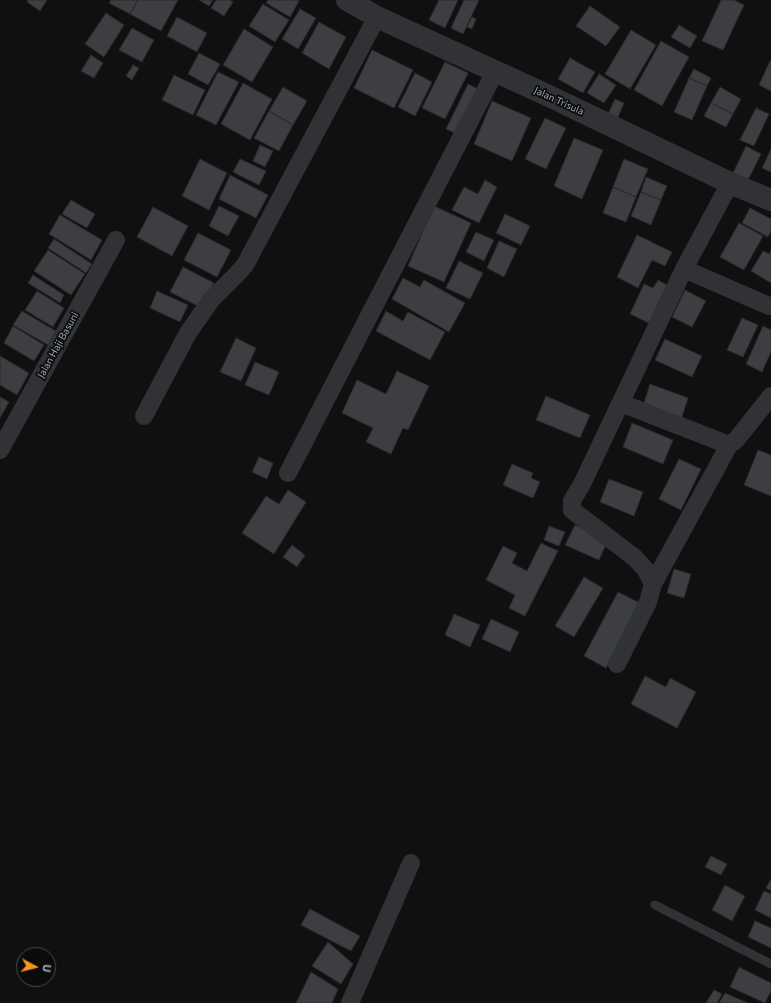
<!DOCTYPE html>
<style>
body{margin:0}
#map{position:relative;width:771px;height:1003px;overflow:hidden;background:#101011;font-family:Commissioner,sans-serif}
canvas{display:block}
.north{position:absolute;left:16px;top:947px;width:40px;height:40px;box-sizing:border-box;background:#0b0b0c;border:1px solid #474a4f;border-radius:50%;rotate:97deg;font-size:11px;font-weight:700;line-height:16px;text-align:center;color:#a0a8b3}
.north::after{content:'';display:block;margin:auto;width:14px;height:18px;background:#f69423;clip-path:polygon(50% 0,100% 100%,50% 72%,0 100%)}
</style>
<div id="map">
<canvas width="771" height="1003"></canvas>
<div class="north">U</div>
</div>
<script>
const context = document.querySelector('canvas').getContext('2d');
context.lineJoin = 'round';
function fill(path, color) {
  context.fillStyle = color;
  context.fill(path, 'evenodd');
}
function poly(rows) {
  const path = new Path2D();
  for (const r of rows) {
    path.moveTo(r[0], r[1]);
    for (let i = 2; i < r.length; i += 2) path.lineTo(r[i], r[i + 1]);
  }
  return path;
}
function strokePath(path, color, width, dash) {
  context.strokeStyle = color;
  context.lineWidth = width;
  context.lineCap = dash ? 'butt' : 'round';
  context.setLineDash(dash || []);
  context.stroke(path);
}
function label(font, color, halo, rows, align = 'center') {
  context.font = font + ' Commissioner,sans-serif';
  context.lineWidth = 3.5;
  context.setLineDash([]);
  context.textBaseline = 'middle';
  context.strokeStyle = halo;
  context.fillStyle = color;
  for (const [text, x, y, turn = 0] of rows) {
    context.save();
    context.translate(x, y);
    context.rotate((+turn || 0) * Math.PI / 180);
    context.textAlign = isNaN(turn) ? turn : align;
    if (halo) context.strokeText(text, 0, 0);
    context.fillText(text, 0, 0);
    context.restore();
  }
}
const building = poly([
 [28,0,47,0,40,11,27,2,28,0],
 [111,0,138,0,130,14,109,3,111,0],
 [138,0,178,0,161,31,130,14,138,0],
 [199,0,213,0,209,6,199,0],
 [216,0,230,0,233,2,224,16,211,8,216,0],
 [268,0,297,0,299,1,290,17,266,3,268,0],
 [439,0,458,0,445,28,429,20,439,0],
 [464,0,479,0,463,34,451,28,464,0],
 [721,0,734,0,744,5,723,50,702,41,721,0],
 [263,4,289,20,275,42,249,26,263,4],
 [590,6,620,27,606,46,576,26,590,6],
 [300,9,316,18,298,49,282,39,300,9],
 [106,13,124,25,104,57,85,44,106,13],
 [177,17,207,33,197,52,167,36,177,17],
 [472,17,476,19,472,29,467,27,472,17],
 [319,22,346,37,329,69,302,53,319,22],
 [679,25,697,36,690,48,671,37,679,25],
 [132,28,154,40,142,62,119,50,132,28],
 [244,29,273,47,252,82,223,65,244,29],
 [631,30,656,45,630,89,605,74,631,30],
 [661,41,689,57,662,106,634,90,661,41],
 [372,50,413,70,394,108,354,88,372,50],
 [199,53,220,64,208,85,188,74,199,53],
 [91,55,103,63,94,78,81,71,91,55],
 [570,58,595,72,583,93,558,79,570,58],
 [770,61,771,62,771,91,759,85,770,61],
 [445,62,468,73,445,119,422,108,445,62],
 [133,65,139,68,132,80,126,76,133,65],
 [694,69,711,78,707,86,689,78,694,69],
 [218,72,239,82,216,125,196,115,218,72],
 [415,73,432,82,415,116,398,107,415,73],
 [599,74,616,85,604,103,587,93,599,74],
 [174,75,205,90,193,115,162,100,174,75],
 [689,78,707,86,692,120,674,112,689,78],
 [243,83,272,99,250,140,221,124,243,83],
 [468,84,482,91,461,136,446,129,468,84],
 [283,87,307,101,293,125,269,111,283,87],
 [720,87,741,99,733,114,711,103,720,87],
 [615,99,624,103,617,119,608,114,615,99],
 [492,101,531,118,512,161,474,144,492,101],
 [711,103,733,114,726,127,704,116,711,103],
 [756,108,769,114,754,146,740,140,756,108],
 [269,111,293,125,279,151,254,138,269,111],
 [545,118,566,128,546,169,525,159,545,118],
 [574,138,603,150,582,199,554,186,574,138],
 [260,145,273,151,265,167,253,161,260,145],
 [746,146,761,154,748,180,733,173,746,146],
 [771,149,771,172,762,168,771,149],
 [200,159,227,173,209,210,182,196,200,159],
 [240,159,266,171,259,185,233,172,240,159],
 [624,159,648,169,636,197,613,187,624,159],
 [230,175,268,195,256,218,219,199,230,175],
 [646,177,667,186,661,200,641,192,646,177],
 [485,180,497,187,479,223,452,210,464,187,478,194,485,180],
 [613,187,636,197,626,222,603,213,613,187],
 [641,192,661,200,651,225,631,216,641,192],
 [71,200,95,214,87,228,62,214,71,200],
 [219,206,239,216,228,236,209,226,219,206],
 [434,206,471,223,444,282,408,266,434,206],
 [153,207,188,226,172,256,137,237,153,207],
 [750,208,771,219,771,231,768,237,742,223,750,208],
 [505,214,530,226,521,245,496,233,505,214],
 [60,215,102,240,91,260,49,234,60,215],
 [739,223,763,236,744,270,720,257,739,223],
 [476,232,494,240,484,261,466,252,476,232],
 [198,233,231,250,217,277,184,260,198,233],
 [637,235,672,252,665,266,652,260,638,288,617,277,637,235],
 [54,239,92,264,86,273,48,248,54,239],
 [499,241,517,249,504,277,487,268,499,241],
 [48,250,85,274,71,295,34,271,48,250],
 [771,250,771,283,751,271,763,251,769,254,771,250],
 [459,261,483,273,470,299,446,288,459,261],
 [183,267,214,283,202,308,170,292,183,267],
 [33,275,64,295,60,303,28,283,33,275],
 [403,278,420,287,424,280,465,303,449,332,392,299,403,278],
 [658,280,667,285,649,323,630,314,644,284,653,288,658,280],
 [685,290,706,301,692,327,672,317,685,290],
 [37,291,64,308,53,327,25,310,37,291],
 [157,291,188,305,180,322,150,308,157,291],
 [22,311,56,331,48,345,13,325,22,311],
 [386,311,403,321,408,312,445,332,430,360,376,331,386,311],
 [742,318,758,325,743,357,727,350,742,318],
 [13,326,44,345,34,361,4,343,13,326],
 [763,326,771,330,771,352,762,372,746,364,763,326],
 [236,338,256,348,241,381,220,372,236,338],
 [665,339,702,356,692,377,655,360,665,339],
 [0,356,29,373,17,395,0,385,0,356],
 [255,362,279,372,269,395,245,385,255,362],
 [397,371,429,386,408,430,403,428,391,454,366,442,373,428,342,413,357,380,386,394,397,371],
 [650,384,688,398,681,420,643,406,650,384],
 [546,396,590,415,580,438,536,420,546,396],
 [0,397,9,402,0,418,0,397],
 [632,423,673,440,663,464,623,447,632,423],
 [758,450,771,455,771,496,744,485,758,450],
 [259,457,273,463,267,479,252,472,259,457],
 [679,459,701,469,681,510,659,499,679,459],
 [512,464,533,473,531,478,540,482,533,498,503,485,512,464],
 [609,479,643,492,634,516,600,502,609,479],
 [288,490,306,502,274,554,242,533,266,496,279,504,288,490],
 [575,525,608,540,599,560,565,545,575,525],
 [549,526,565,532,559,546,544,540,549,526],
 [541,543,558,551,525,616,509,608,515,595,486,580,503,546,517,553,512,563,527,571,541,543],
 [292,545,305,555,297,567,283,557,292,545],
 [674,569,691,574,684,598,667,593,674,569],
 [584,577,603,588,574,637,555,626,584,577],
 [618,592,640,603,606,668,584,656,618,592],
 [454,614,480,625,470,647,445,635,454,614],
 [491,619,519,632,510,652,482,639,491,619],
 [645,676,666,687,670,678,696,692,677,728,631,704,645,676],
 [711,856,727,864,721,875,705,867,711,856],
 [771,879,771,891,766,888,771,879],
 [725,885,745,896,732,921,712,910,725,885],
 [764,891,771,894,771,918,755,910,764,891],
 [310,909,360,936,351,951,301,925,310,909],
 [755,921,771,928,771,948,748,937,755,921],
 [328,942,353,964,341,984,312,966,328,942],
 [739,967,771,983,771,991,765,1003,730,987,739,967],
 [311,972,338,989,332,1003,296,1003,311,972],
 [714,990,722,994,717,1003,706,1003,714,990],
 [725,993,748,1003,719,1003,725,993]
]);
const service = poly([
 [655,905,771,964]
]);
const minor = poly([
 [684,269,769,306],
 [621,403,729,445,736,440,771,396],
 [144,416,188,333,211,300,237,274,245,265,377,17],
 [0,450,116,240],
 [288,473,495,72],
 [653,584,729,445],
 [617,664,648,602,653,584,646,570,635,558,572,510,572,501,582,484,684,269,730,183],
 [350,1003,411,863]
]);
const tertiary = poly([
 [347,0,377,17,549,96,730,183,771,200]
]);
const streetNames = [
 ["Jalan Trisula",559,101,25],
 ["Jalan Haji Basuni",58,345,-61]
];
fill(building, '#3c3e41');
strokePath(building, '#2a2a2d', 1);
strokePath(service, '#313236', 9);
strokePath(minor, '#313236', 18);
strokePath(tertiary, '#313236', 22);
label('10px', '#a0a8b3', '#0b0b0c', streetNames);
</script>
